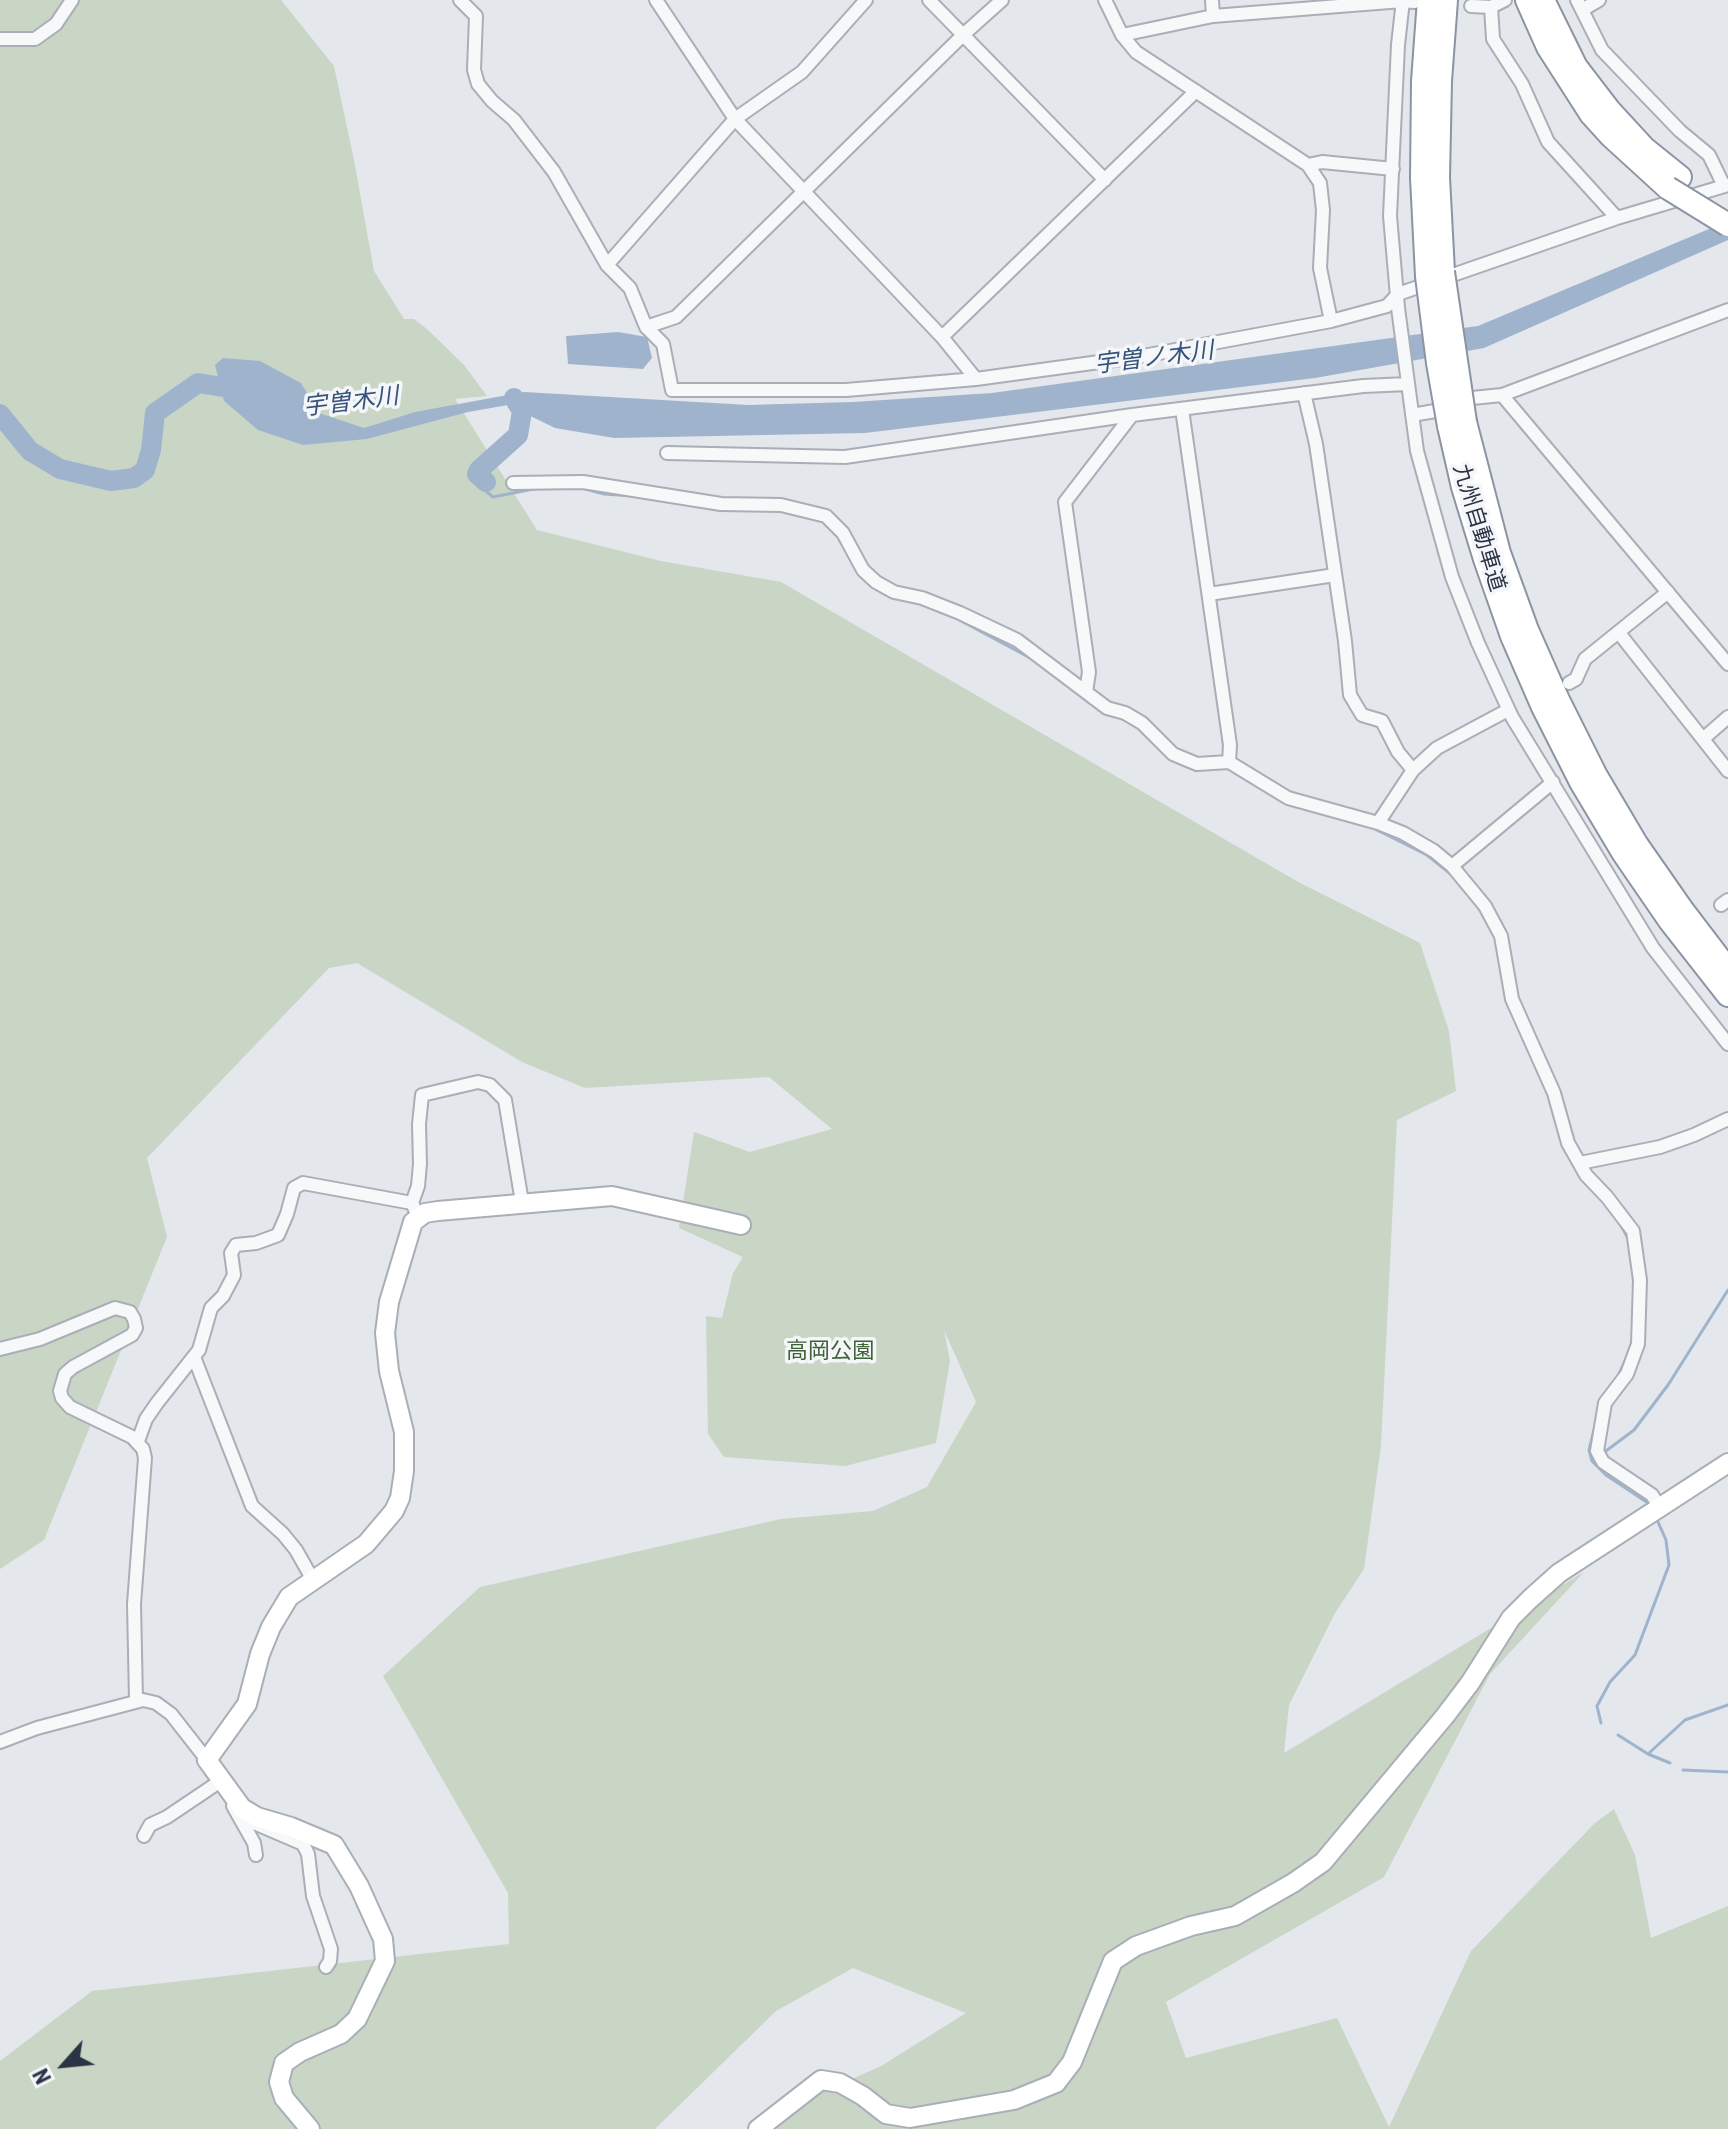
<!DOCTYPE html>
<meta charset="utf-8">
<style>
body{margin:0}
#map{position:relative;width:1728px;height:2129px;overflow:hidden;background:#e4e7ec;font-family:"Roboto Condensed",sans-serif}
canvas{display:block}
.north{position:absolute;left:24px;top:2025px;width:80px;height:80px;-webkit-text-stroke:6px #f4f6f9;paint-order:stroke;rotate:243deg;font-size:22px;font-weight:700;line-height:32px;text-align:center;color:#2b3445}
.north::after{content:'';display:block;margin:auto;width:28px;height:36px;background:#2b3445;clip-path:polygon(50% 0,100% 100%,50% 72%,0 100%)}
</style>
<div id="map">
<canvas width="1728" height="2129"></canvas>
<div class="north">N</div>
</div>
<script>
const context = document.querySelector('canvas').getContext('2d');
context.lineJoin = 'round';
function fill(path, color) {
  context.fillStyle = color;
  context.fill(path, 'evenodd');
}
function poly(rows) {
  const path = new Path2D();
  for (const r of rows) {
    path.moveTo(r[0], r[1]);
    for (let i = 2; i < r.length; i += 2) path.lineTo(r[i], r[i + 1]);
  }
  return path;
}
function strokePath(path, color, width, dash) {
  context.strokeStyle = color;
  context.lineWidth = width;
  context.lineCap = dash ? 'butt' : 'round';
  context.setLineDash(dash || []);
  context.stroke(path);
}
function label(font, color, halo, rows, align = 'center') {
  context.font = font + ' "Roboto Condensed","Noto Sans JP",sans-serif';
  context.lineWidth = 7;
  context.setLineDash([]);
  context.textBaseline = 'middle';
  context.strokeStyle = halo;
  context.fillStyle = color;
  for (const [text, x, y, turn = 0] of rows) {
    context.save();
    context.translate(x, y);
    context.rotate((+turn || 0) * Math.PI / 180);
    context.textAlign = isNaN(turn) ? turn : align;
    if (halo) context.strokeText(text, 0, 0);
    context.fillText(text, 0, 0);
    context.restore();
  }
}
const green = poly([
 [0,0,281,0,334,66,354,160,374,271,404,319,414,319,427,329,464,365,487,396,455,399,537,530,661,561,781,582,1300,883,1420,943,1449,1031,1456,1091,1397,1120,1381,1446,1364,1569,1335,1613,1289,1705,1284,1753,1584,1572,1490,1674,1384,1877,1166,2002,1186,2058,1337,2018,1389,2127,1471,1951,1595,1823,1614,1809,1635,1855,1651,1938,1728,1906,1728,2129,774,2129,810,2098,881,2066,966,2013,853,1968,776,2011,655,2129,0,2129,0,2061,92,1991,509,1944,508,1893,383,1676,480,1587,781,1519,873,1511,927,1487,976,1402,944,1330,950,1361,936,1443,845,1466,724,1457,708,1434,706,1316,722,1318,733,1273,743,1257,679,1228,694,1132,750,1152,832,1129,769,1077,585,1088,522,1062,357,963,329,968,147,1158,167,1237,44,1540,0,1569]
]);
const water = poly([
 [1728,221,1728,240,1484,348,1315,378,865,433,614,438,555,428,508,405,468,412,367,439,303,445,258,430,224,401,215,365,223,358,260,361,301,383,319,413,364,428,415,412,524,392,748,405,853,402,992,393,1478,326],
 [618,332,647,337,652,358,643,369,568,364,566,336]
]);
const stream = poly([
 [486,482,487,492,493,497,538,488],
 [582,488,604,494,633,496],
 [952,616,1034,660],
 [1087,701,1107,714],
 [1369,826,1427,855,1452,875],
 [1474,902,1484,916],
 [1619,1222,1629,1240],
 [1618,1376,1628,1354],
 [1602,1398,1589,1450,1592,1461,1606,1475,1648,1503],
 [1602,1454,1634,1430,1668,1385,1728,1290],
 [1601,1723,1597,1706,1610,1682,1635,1655,1669,1565,1666,1540,1658,1522],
 [1618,1735,1648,1754,1670,1763],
 [1648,1754,1685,1720,1728,1705],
 [1683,1770,1728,1772]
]);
const river = poly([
 [0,414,30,451,60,469,111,481,134,478,145,470,151,450,155,413,198,383,229,388,240,399],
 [486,482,477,474,479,470,518,435,522,411,514,398]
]);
const street = poly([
 [460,0,476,16,474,70,478,84,492,101,514,120,554,172,607,265,630,288,646,327,663,344,672,390,846,390,976,379,1143,356,1331,321,1387,306,1398,294,1617,218,1728,185],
 [656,0,735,119,942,337,976,379],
 [929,0,1105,180],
 [1105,0,1122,35,1136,52,1308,165,1320,183,1323,210,1320,268,1331,321],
 [1212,0,1213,16],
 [1403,0,1398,45,1390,216,1398,308,1417,451,1452,577,1478,643,1512,717,1653,948,1728,1044],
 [1505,0,1491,7,1493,39,1522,84,1548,142,1617,218],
 [1577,0,1602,50,1680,131,1709,155,1724,186],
 [1471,6,1491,7],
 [1582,10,1599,0],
 [1122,35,1213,16,1402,1,1415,2],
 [0,39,35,39,56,24,72,0],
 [1308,165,1322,162,1393,169],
 [607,265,735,119,802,72,866,0],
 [646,327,676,317,964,34,1002,0],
 [942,337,1196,91],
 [1304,393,1316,444,1345,641,1350,695,1362,715,1382,721,1398,752,1413,770,1378,823],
 [1502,395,1728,664],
 [1182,409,1230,745,1229,762],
 [1412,415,1435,411,1472,398,1502,395,1728,310],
 [667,453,845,457,1132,415],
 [513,483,583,482,721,504,781,505,826,516,843,533,863,570,876,582,894,592,922,598,960,613,1017,640,1107,708,1125,713,1142,723,1173,754,1197,764,1229,762,1288,798,1378,823,1403,833,1434,851,1452,866,1485,906,1501,936,1512,999,1554,1093,1568,1143,1586,1175,1607,1197,1633,1231,1640,1280,1638,1344,1627,1374,1605,1403,1597,1451,1603,1462,1652,1495,1660,1508],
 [1209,594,1335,575],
 [1619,633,1728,771],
 [1569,683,1576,679,1585,659,1668,592],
 [1086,692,1089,672,1065,502,1132,415,1363,386,1408,384],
 [1704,738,1728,717],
 [1413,770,1437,748,1508,710],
 [1452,866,1553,782],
 [1721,905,1728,900],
 [1580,1163,1660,1147,1694,1135,1728,1119],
 [412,1203,418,1186,420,1164,419,1124,422,1095,478,1082,490,1085,505,1100,522,1202],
 [0,1349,40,1339,115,1308,130,1312,134,1319,136,1328,132,1335,73,1367,65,1374,60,1391,62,1398,70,1407,132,1437,143,1449,145,1458,134,1604,136,1700],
 [194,1357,252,1506,283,1534,296,1550,313,1580],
 [138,1441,146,1419,157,1403,199,1350,211,1308,223,1296,234,1275,231,1253,236,1245,256,1243,278,1235,287,1214,294,1188,303,1183,412,1203,418,1216],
 [0,1742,37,1728,143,1700,156,1703,171,1714,207,1760],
 [233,1806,254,1843,256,1855],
 [254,1823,303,1844,308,1854,313,1896,331,1949,330,1961,326,1967],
 [144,1836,150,1825,167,1817,222,1780]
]);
const secondary = poly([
 [310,2129,284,2098,279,2082,284,2063,300,2052,341,2034,357,2019,385,1961,383,1939,359,1886,334,1845,291,1827,257,1817,242,1808,207,1760,247,1704,260,1654,271,1627,289,1597,366,1544,394,1511,400,1498,404,1471,404,1432,389,1371,385,1333,389,1302,413,1222,425,1213,438,1211,612,1196,741,1225],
 [758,2129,821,2080,840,2083,863,2096,886,2114,910,2118,1014,2100,1056,2083,1072,2062,1113,1961,1136,1946,1191,1926,1235,1916,1293,1883,1323,1862,1445,1716,1470,1683,1511,1618,1530,1599,1559,1573,1728,1463]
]);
const highway = poly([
 [1527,0,1548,47,1591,114,1611,136,1668,188],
 [1543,0,1576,67,1609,110,1644,148,1680,177],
 [1443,272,1438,178,1440,81,1446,0],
 [1427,276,1422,178,1423,81,1429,0],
 [1465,422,1499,553,1527,630,1558,700,1595,774,1637,845,1683,911,1728,970],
 [1449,426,1463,487,1485,559,1512,636,1543,707,1581,782,1624,854,1670,921,1728,995]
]);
const highwayBridge = poly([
 [1668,188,1728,225],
 [1443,272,1465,422],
 [1427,276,1438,363,1449,426]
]);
const streetNames = [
 ["九州自動車道",1478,528,73]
];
const parkNames = [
 ["高岡公園",830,1352]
];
const waterNames = [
 ["宇曽ノ木川",1154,359,-7],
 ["宇曽木川",351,403,-7]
];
fill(green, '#c9d6c5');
fill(water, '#9fb4cc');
strokePath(stream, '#9fb4cc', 3);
strokePath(river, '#9fb4cc', 20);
strokePath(street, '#a9aeb7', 16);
strokePath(secondary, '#a9aeb7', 22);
strokePath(highway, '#8b94a3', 26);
strokePath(street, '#f7f8fa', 12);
strokePath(secondary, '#fff', 18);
strokePath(highway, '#fff', 22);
strokePath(highwayBridge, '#8b94a3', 26, []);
strokePath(highwayBridge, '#fff', 22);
label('22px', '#2b3445', '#f4f6f9', streetNames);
label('22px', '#3f6138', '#f4f6f9', parkNames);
label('italic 24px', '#34527a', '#f4f6f9', waterNames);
</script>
